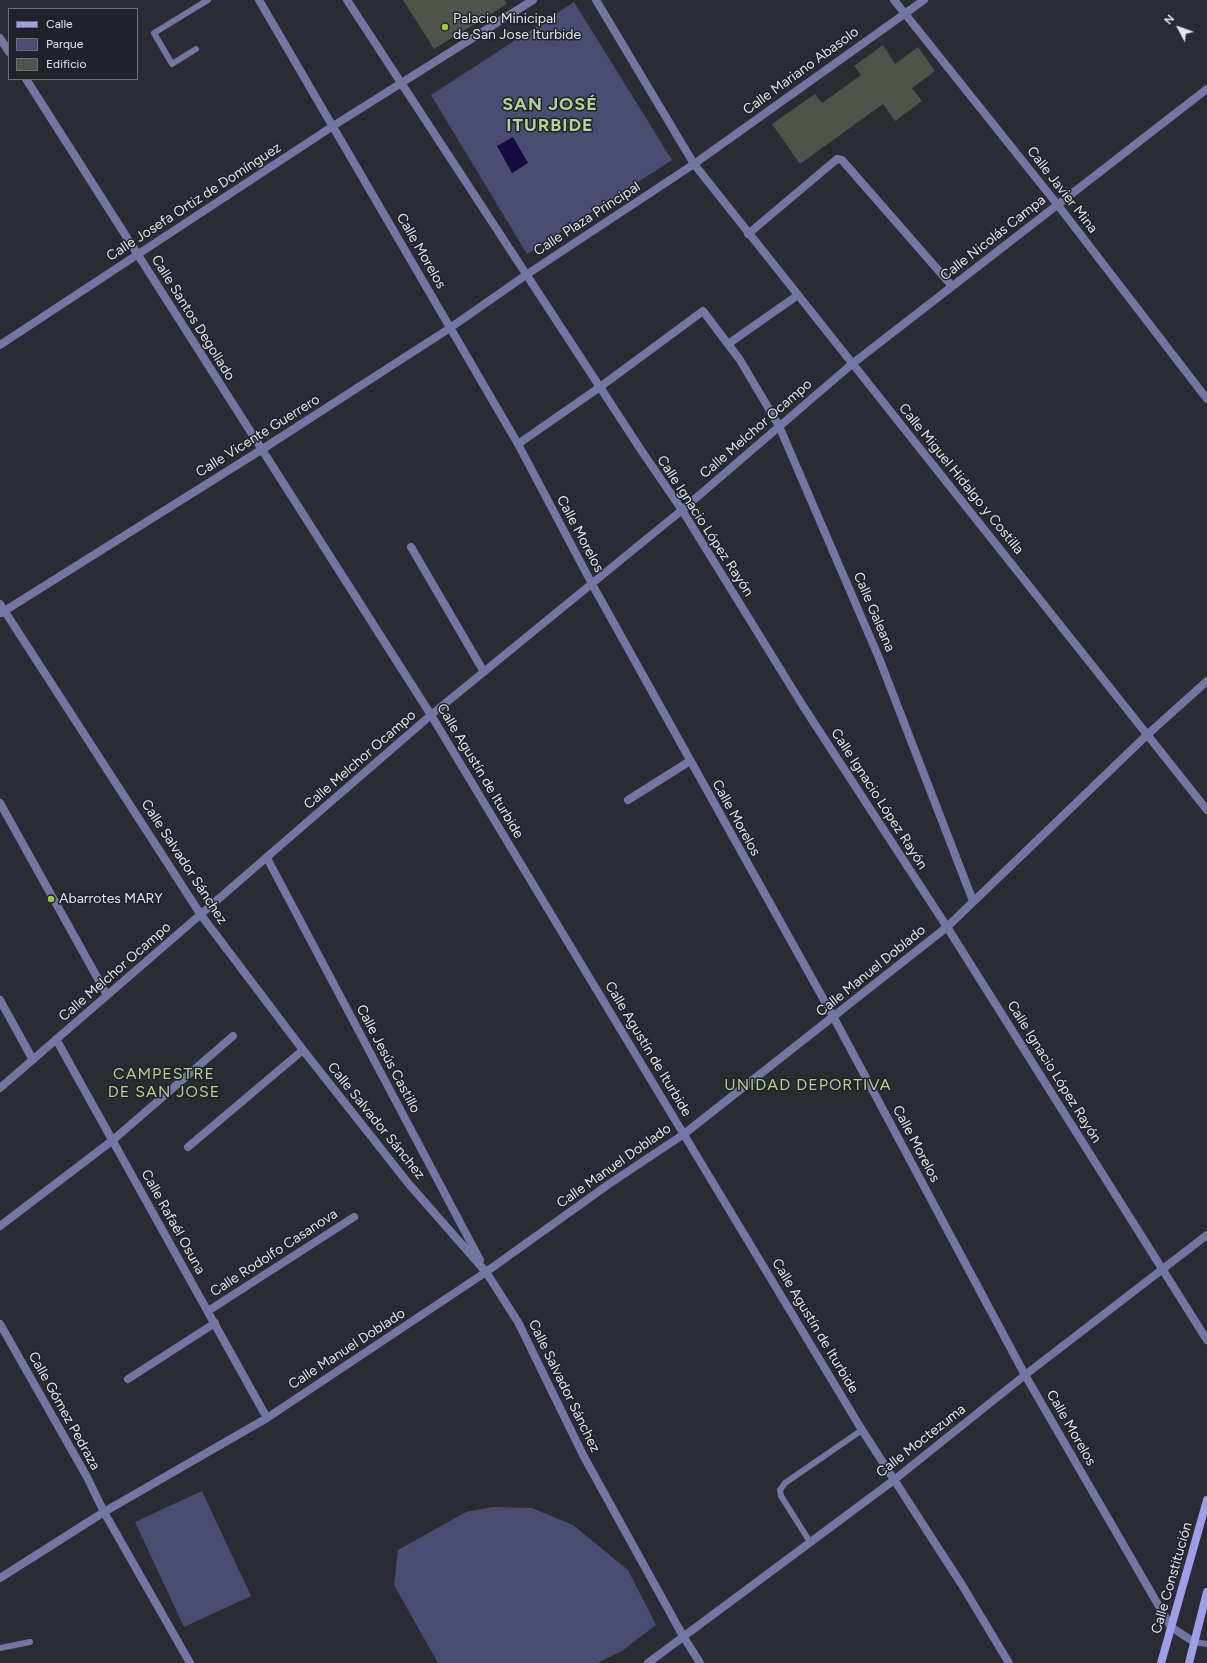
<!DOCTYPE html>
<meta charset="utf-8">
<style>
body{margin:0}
#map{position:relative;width:1207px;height:1663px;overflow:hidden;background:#2a2b33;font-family:Figtree,sans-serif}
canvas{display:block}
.legend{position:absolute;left:8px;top:8px;width:130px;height:72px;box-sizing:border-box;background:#202129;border:1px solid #6f7077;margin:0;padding:5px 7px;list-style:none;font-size:12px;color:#e5e6eb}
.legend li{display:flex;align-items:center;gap:8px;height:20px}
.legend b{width:20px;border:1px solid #6f7077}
.north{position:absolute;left:1159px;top:8px;width:40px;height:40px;-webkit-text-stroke:3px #202129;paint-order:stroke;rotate:311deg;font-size:11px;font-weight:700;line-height:16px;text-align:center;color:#e5e6eb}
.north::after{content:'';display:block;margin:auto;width:14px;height:18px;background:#e5e6eb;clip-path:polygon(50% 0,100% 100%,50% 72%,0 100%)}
</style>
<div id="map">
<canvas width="1207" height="1663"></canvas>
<ul class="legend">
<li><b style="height:5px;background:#9c9ee8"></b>Calle</li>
<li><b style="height:11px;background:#4b4c71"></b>Parque</li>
<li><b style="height:11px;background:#4f534a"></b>Edificio</li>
</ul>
<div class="north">N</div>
</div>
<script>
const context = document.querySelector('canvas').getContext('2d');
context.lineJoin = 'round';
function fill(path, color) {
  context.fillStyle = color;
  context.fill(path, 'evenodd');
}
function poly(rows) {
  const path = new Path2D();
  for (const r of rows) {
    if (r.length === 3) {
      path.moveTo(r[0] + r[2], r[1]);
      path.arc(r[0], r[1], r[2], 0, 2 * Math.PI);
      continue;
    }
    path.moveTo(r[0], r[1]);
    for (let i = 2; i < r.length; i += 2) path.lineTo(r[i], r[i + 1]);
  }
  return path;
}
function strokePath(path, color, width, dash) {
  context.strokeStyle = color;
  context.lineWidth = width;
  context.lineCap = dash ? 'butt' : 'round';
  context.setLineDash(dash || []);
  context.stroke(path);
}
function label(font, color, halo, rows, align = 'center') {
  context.font = font + ' Figtree,sans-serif';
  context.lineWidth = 3;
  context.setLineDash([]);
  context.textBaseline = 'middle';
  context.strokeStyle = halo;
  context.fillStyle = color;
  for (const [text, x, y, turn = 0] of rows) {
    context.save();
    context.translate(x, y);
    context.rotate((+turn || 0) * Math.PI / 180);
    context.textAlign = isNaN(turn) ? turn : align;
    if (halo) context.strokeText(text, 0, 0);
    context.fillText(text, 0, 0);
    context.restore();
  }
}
const green = poly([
 [574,2,672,160,527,254,431,95],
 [202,1491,251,1596,184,1627,135,1522],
 [493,1507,532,1508,573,1525,628,1570,656,1625,622,1651,597,1663,438,1663,394,1585,398,1550,466,1512]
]);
const water = poly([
 [513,137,528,163,512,173,497,146]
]);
const building = poly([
 [403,0,504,0,507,4,434,49],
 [883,45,895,64,918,47,935,71,912,88,922,101,895,121,883,104,800,164,772,124,815,94,822,103,861,75,854,66],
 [553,126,8]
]);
const service = poly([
 [196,49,172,64,154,33,208,0],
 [810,1542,781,1496,780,1490,785,1483,862,1430],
 [1194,1642,1207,1644],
 [0,1648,30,1642]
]);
const minor = poly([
 [259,0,518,444,592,584,834,1018,1025,1375,1171,1627,1194,1642],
 [894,0,1057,204,1207,399],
 [0,38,9,52],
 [26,79,431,715,862,1430,962,1585,1009,1663],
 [748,234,837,159,842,160,952,286],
 [728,344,798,295],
 [0,345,333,126,533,0],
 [518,444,600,387,703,311,740,360,779,426,879,658,973,901],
 [411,547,484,672],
 [0,604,201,915,303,1050,408,1183,486,1272,518,1322,583,1455,683,1636,700,1663],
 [1,613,261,450,450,328,526,275,694,164,924,0],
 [628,800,690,761],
 [0,803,107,995],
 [267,858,480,1260],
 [0,1000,33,1060],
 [56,1039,267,1418],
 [0,1088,431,715,682,510,852,364,1207,89],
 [188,1147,303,1050],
 [0,1226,113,1140,233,1036],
 [208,1311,354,1217],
 [0,1324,87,1477,104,1512,190,1663],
 [128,1379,215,1323],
 [0,1578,104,1512,267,1418,486,1272,609,1184,684,1134,947,927,1148,734,1207,681],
 [648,1663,894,1480,1025,1375,1207,1235]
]);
const tertiary = poly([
 [347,0,643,453,682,510,803,706,947,927,1207,1340],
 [596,0,694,164,1207,810]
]);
const secondary = poly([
 [1161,1663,1207,1500],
 [1189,1663,1207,1592]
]);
const markers = [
 [445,27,4,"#97cc38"],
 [51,899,4,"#97cc38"]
];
const poiNames = [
 ["Palacio Minicipal",453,19],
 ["de San Jose Iturbide",453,35],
 ["Abarrotes MARY",59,899]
];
const streetNames = [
 ["Calle Mariano Abasolo",801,71,-36],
 ["Calle Javier Mina",1062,190,52],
 ["Calle Josefa Ortiz de Domínguez",194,202,-33],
 ["Calle Plaza Principal",587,219,-33],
 ["Calle Nicolás Campa",993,238,-38],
 ["Calle Morelos",421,251,60],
 ["Calle Santos Degollado",193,318,58],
 ["Calle Melchor Ocampo",756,429,-41],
 ["Calle Vicente Guerrero",258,436,-32],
 ["Calle Miguel Hidalgo y Costilla",961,479,51],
 ["Calle Ignacio López Rayón",705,526,57],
 ["Calle Morelos",580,534,62],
 ["Calle Galeana",874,612,67],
 ["Calle Melchor Ocampo",360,760,-41],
 ["Calle Agustín de Iturbide",480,771,59],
 ["Calle Ignacio López Rayón",879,799,57],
 ["Calle Morelos",736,818,61],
 ["Calle Salvador Sánchez",184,862,57],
 ["Calle Manuel Doblado",871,971,-39],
 ["Calle Melchor Ocampo",115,972,-41],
 ["Calle Agustín de Iturbide",648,1049,59],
 ["Calle Jesús Castillo",388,1059,62],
 ["Calle Ignacio López Rayón",1054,1072,58],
 ["Calle Salvador Sánchez",376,1121,51],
 ["Calle Morelos",916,1144,62],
 ["Calle Manuel Doblado",614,1166,-35],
 ["Calle Rafaél Osuna",173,1222,61],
 ["Calle Rodolfo Casanova",274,1253,-33],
 ["Calle Agustín de Iturbide",815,1326,59],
 ["Calle Manuel Doblado",347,1349,-33],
 ["Calle Salvador Sánchez",564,1386,64],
 ["Calle Gómez Pedraza",64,1411,61],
 ["Calle Morelos",1071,1428,60],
 ["Calle Moctezuma",921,1441,-38],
 ["Calle Constitución",1172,1578,-74]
];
const quarterNames = [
 ["CAMPESTRE",164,1074],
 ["DE SAN JOSE",164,1092],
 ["UNIDAD DEPORTIVA",808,1085]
];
const districtNames = [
 ["SAN JOSÉ",550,105],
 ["ITURBIDE",550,126]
];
fill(green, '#4b4c71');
fill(water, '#150a42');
fill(building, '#4f534a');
strokePath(service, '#7375a3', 6);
strokePath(minor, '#7375a3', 8);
strokePath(tertiary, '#7375a3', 8);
strokePath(secondary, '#9c9ee8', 8);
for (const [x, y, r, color] of markers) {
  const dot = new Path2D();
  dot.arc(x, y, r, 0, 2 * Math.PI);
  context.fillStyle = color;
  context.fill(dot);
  strokePath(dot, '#202129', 1.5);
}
label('14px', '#e5e6eb', '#202129', poiNames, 'left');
label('14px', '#e5e6eb', '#202129', streetNames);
context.letterSpacing = '1px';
label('16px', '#b4d38c', '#202129', quarterNames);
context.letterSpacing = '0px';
context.letterSpacing = '1px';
label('bold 18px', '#b4d38c', '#202129', districtNames);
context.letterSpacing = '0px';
</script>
